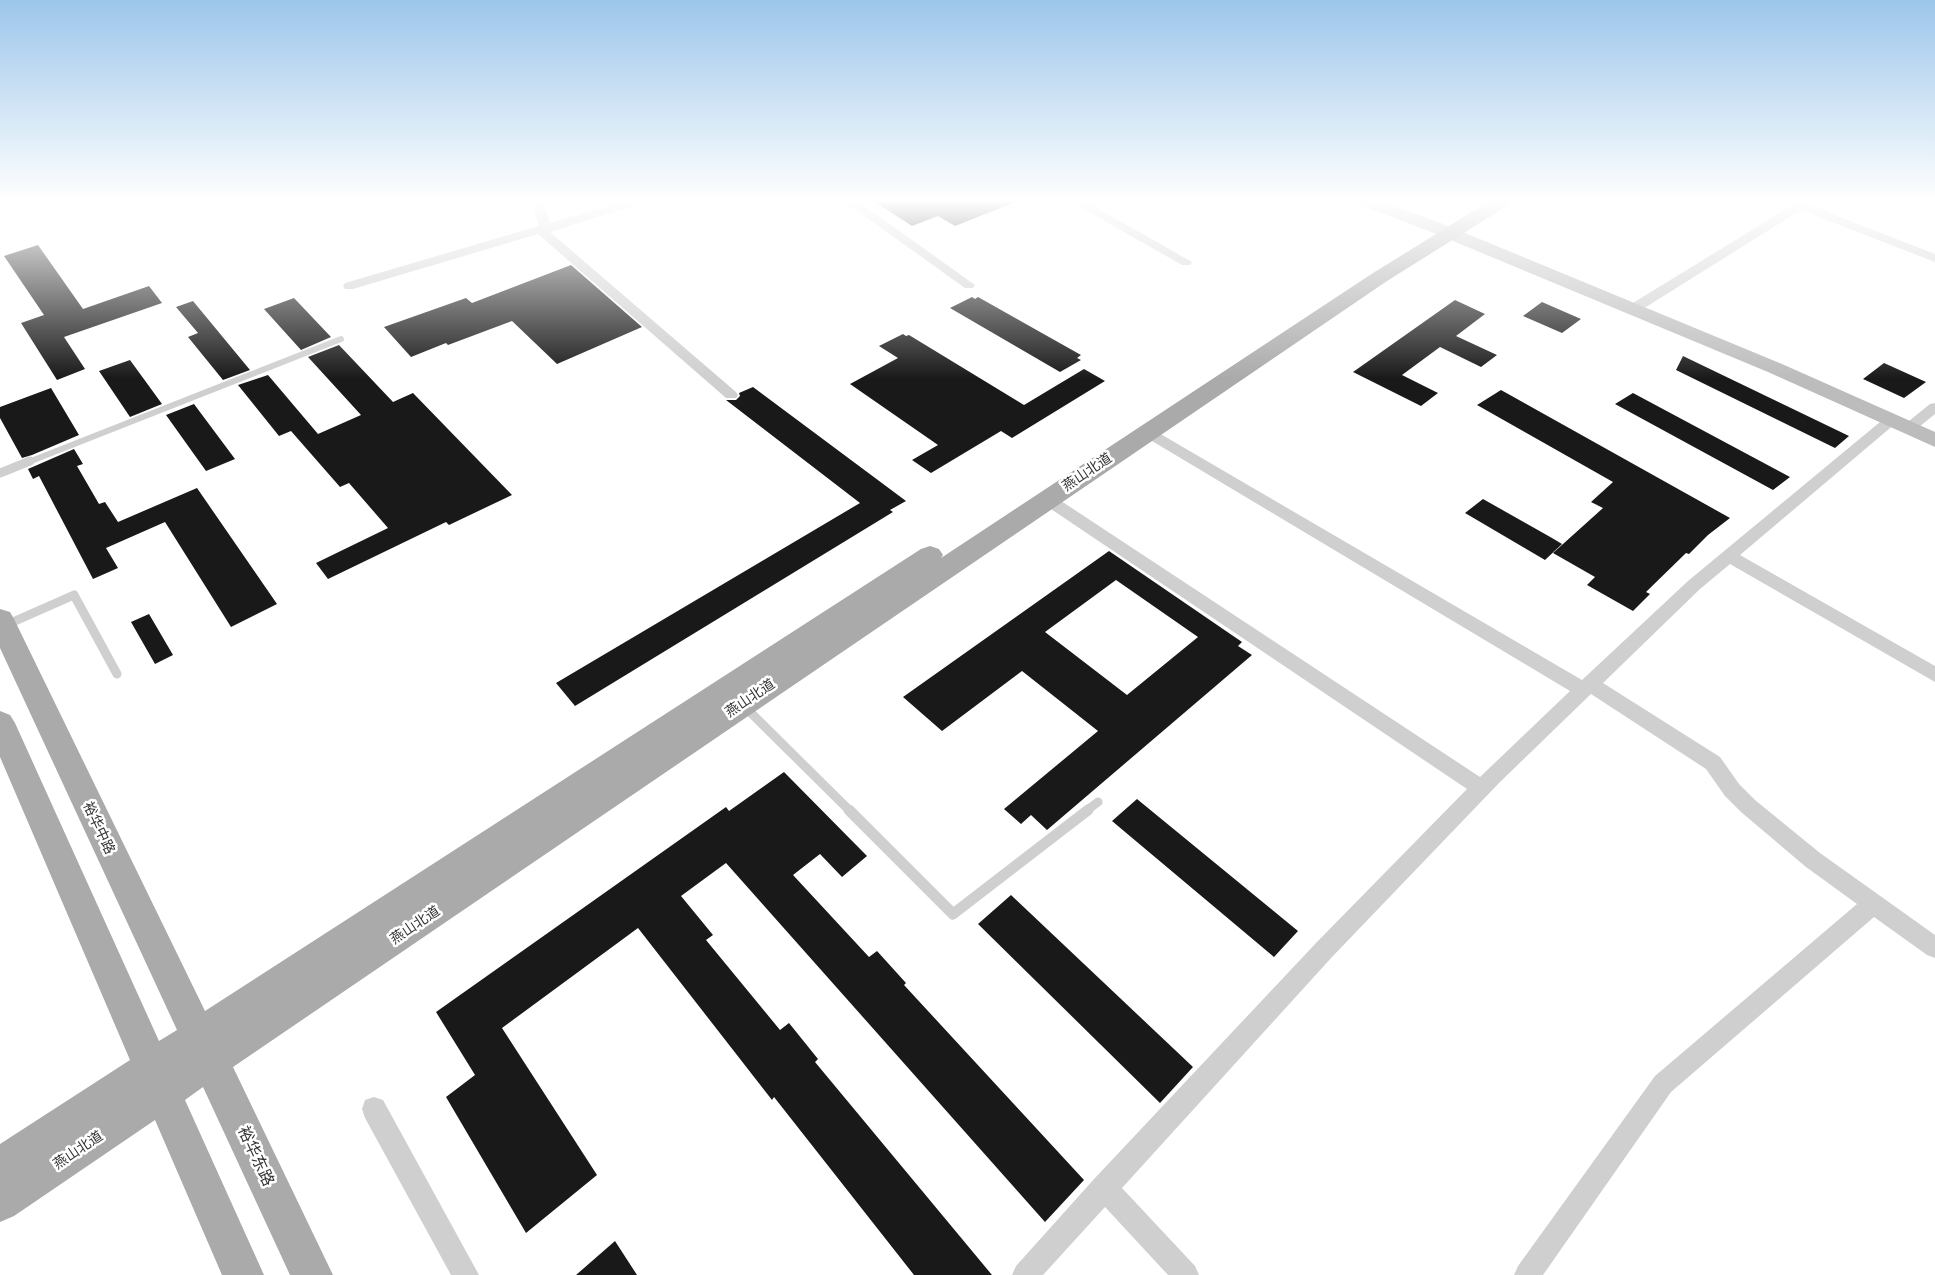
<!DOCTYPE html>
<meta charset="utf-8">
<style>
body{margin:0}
canvas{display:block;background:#fff}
</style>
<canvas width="1935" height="1275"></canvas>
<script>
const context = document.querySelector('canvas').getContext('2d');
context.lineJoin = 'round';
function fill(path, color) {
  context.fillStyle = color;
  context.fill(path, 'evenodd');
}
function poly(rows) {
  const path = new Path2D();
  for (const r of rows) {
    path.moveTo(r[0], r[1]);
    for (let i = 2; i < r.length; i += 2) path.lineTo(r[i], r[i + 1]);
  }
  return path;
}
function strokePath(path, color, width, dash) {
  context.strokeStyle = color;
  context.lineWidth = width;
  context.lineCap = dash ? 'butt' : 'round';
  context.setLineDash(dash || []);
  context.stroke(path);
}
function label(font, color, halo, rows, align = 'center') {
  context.font = font + ' Lato,"Noto Sans SC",sans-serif';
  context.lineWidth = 5;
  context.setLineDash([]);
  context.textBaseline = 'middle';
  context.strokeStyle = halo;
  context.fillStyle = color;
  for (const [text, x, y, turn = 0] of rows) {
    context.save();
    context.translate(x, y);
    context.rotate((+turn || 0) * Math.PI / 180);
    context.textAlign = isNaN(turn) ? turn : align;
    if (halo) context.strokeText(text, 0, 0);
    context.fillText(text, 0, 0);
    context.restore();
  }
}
const building = poly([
 [872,200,1018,200,1018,201,955,226,938,216,912,226],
 [38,245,83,309,149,286,162,303,64,337,85,369,57,380,21,323,44,315,4,256],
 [571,265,642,327,557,364,512,321,448,345,446,343,411,357,384,327,466,298,472,303],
 [972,297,975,299,978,297,1049,337,1081,355,1077,358,1081,360,1060,372,950,308],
 [294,298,331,337,301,350,264,309],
 [1455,300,1485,314,1456,336,1497,355,1481,367,1440,347,1402,375,1438,393,1421,406,1353,372],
 [193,301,250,370,223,380,188,337,198,333,176,307],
 [1542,302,1581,319,1562,333,1523,316],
 [903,334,906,336,909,335,1024,405,1084,369,1105,381,1012,438,1001,431,931,473,912,460,938,445,850,384,898,358,879,346],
 [339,345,393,402,413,393,512,495,449,525,446,522,328,579,316,563,388,528,349,483,340,487,291,431,279,436,238,385,268,375,318,434,361,415,308,357],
 [1683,356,1849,436,1835,448,1676,370],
 [130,360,162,404,130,417,99,371],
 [1884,363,1926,382,1904,398,1863,379],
 [753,387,906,501,890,510,893,512,575,706,556,683,860,503,726,400,736,400,740,396,739,393],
 [51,388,79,435,32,455,22,458,0,418,0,407],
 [1501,390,1730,518,1708,535,1689,554,1686,553,1646,592,1650,594,1633,611,1587,585,1595,577,1553,553,1603,508,1591,502,1613,482,1477,405],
 [1633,393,1790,477,1773,490,1615,404],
 [194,404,235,459,206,471,166,415],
 [74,449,83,464,77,466,99,504,105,502,118,522,197,488,277,604,231,627,165,522,106,548,118,568,93,579,39,476,33,479,28,469],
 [1483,499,1552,538,1562,544,1545,560,1465,513],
 [1109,551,1242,642,1238,646,1252,655,1047,830,1031,815,1021,824,1004,809,1098,731,1022,671,942,731,903,697],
 [1116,580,1198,637,1127,695,1045,632],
 [149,614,173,655,155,664,131,622],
 [784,772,867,856,842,877,820,854,793,875,869,957,877,951,906,983,904,985,1084,1180,1045,1222,726,863,681,896,713,935,706,940,780,1030,789,1023,818,1059,815,1062,992,1275,914,1275,774,1097,772,1100,638,928,502,1028,597,1175,526,1233,446,1097,475,1075,436,1012,726,807,729,811],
 [1137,799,1298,931,1274,957,1112,821],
 [1011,895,1193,1067,1160,1103,978,924],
 [615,1241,637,1275,576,1275]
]);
const laneFar2 = poly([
 [26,463,341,339]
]);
const laneFar1 = poly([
 [0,473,30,461],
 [6,625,74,595,117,674],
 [744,706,850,811],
 [1086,811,1098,802]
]);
const lane = poly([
 [849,810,953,914,1088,810]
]);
const street = poly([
 [531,200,543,200,550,223,628,200,647,200,645,202,550,232,736,392,738,395,736,398,726,398,538,234,353,289,345,289,343,286,345,283,539,226,531,200],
 [842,200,856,200,975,285,973,288,965,288,842,200],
 [1068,200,1083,200,1192,262,1190,265,1182,265,1068,200],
 [1783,200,1796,200,1935,254,1935,262,1801,210,1638,312,1628,312,1627,309,1628,306,1791,206,1784,203,1783,200],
 [1935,403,1935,414,1914,431,1904,431,1902,428,1904,425,1930,404,1935,403],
 [1891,416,1896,417,1898,420,1896,423,1740,555,1935,666,1935,682,1730,564,1700,589,1603,683,1720,757,1739,784,1755,800,1820,853,1935,935,1935,958,1927,955,1874,917,1671,1092,1543,1275,1514,1275,1518,1266,1655,1076,1857,904,1806,867,1741,812,1725,796,1706,769,1591,694,1500,782,1332,957,1122,1188,1195,1266,1199,1275,1168,1275,1105,1207,1043,1275,1012,1275,1016,1266,1095,1178,1316,943,1467,789,1042,503,1039,499,1042,495,1047,494,1052,495,1480,777,1570,691,1142,435,1140,432,1142,429,1152,429,1582,680,1688,581,1886,417,1891,416],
 [374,1097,383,1100,479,1275,451,1275,365,1118,362,1109,365,1100,374,1097]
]);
const secondary = poly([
 [1353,200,1377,200,1441,223,1782,364,1935,432,1935,447,1768,372,1429,231,1355,203,1353,200]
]);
const primary = poly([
 [1491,200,1513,200,1510,204,1387,281,233,1067,333,1275,290,1275,203,1087,185,1100,264,1275,222,1275,155,1120,14,1216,0,1222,0,1144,130,1060,0,757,0,711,10,715,15,723,159,1041,177,1030,0,648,0,609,10,612,14,619,205,1011,921,549,930,546,939,549,943,555,941,558,1373,273,1491,200]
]);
const streetNames = [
 ["燕山北道",1087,472,-34],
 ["燕山北道",750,698,-34],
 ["裕华中路",99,828,65],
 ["燕山北道",415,925,-34],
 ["燕山北道",78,1150,-34]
];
const nearStreetnames = [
 ["裕华东路",256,1156,65]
];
fill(building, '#191919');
strokePath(laneFar2, '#cfcfcf', 6);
strokePath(laneFar1, '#cfcfcf', 9);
strokePath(lane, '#cfcfcf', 11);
fill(street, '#cfcfcf');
fill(secondary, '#bcbcbc');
fill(primary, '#aaa');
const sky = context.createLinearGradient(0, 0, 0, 379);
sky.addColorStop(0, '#9dc6eb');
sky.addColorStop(0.53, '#fff');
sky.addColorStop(1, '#ffffff00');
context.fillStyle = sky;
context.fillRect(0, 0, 1935, 379);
label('14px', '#323232', '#fff', streetNames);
label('16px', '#323232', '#fff', nearStreetnames);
</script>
